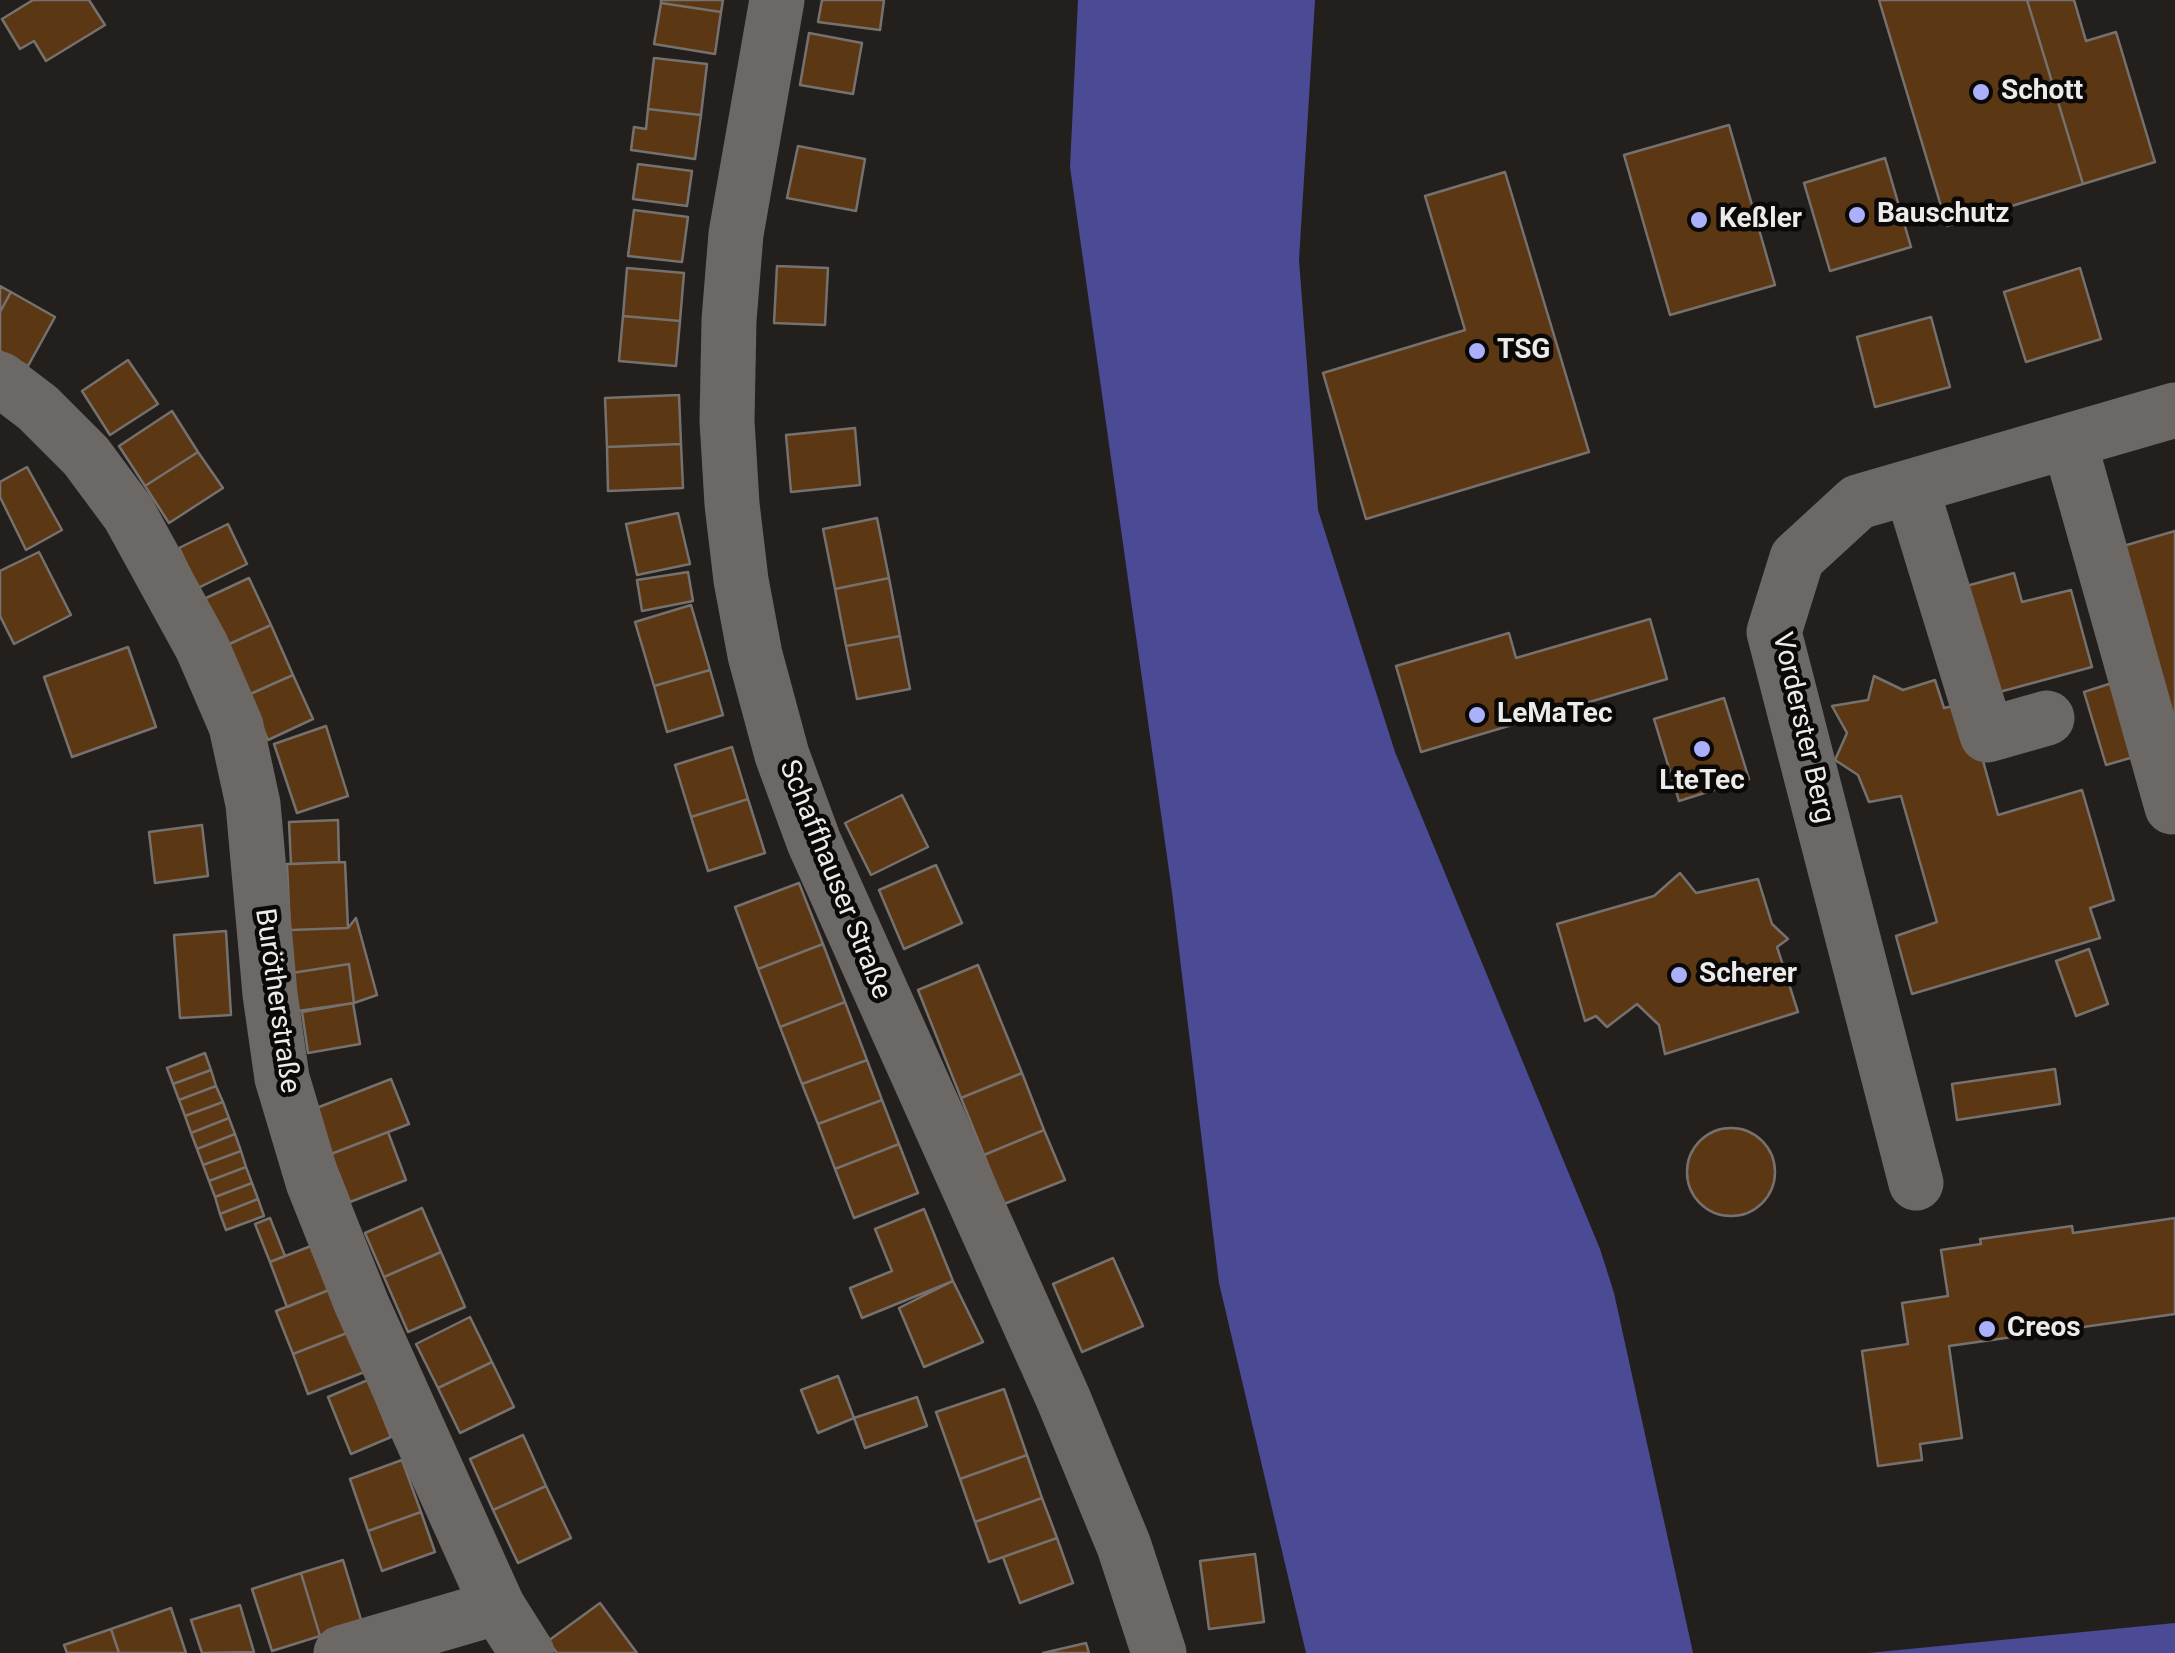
<!DOCTYPE html>
<meta charset="utf-8">
<style>
body{margin:0}
canvas{display:block;background:#221f1c}
</style>
<canvas width="2175" height="1653"></canvas>
<script>
const context = document.querySelector('canvas').getContext('2d');
context.lineJoin = 'round';
function fill(path, color) {
  context.fillStyle = color;
  context.fill(path, 'evenodd');
}
function poly(rows) {
  const path = new Path2D();
  for (const r of rows) {
    if (r.length === 3) {
      path.moveTo(r[0] + r[2], r[1]);
      path.arc(r[0], r[1], r[2], 0, 2 * Math.PI);
      continue;
    }
    path.moveTo(r[0], r[1]);
    for (let i = 2; i < r.length; i += 2) path.lineTo(r[i], r[i + 1]);
  }
  return path;
}
function strokePath(path, color, width, dash) {
  context.strokeStyle = color;
  context.lineWidth = width;
  context.lineCap = dash ? 'butt' : 'round';
  context.setLineDash(dash || []);
  context.stroke(path);
}
function label(font, color, halo, rows, align = 'center') {
  context.font = font + ' Roboto,sans-serif';
  context.lineWidth = 9;
  context.setLineDash([]);
  context.textBaseline = 'middle';
  context.strokeStyle = halo;
  context.fillStyle = color;
  for (const [text, x, y, turn = 0] of rows) {
    context.save();
    context.translate(x, y);
    context.rotate((+turn || 0) * Math.PI / 180);
    context.textAlign = isNaN(turn) ? turn : align;
    if (halo) context.strokeText(text, 0, 0);
    context.fillText(text, 0, 0);
    context.restore();
  }
}
const forest = poly([
 [1078,0,1315,0,1299,260,1318,510,1395,752,1600,1249,1614,1293,1693,1653,1306,1653,1219,1283,1172,892,1070,167],
 [2175,1623,2175,1653,1868,1653]
]);
const building = poly([
 [33,0,89,0,105,25,46,61,34,41,20,49,2,19,33,0],
 [661,0,723,0,721,12,661,3,661,0],
 [822,0,884,0,880,30,818,22,822,0],
 [1879,0,2027,0,2083,184,1947,226,1879,0],
 [2027,0,2074,0,2086,41,2116,32,2155,162,2083,184,2027,0],
 [661,3,721,12,715,54,654,44,661,3],
 [809,33,862,43,853,94,800,85,809,33],
 [654,58,707,64,701,115,648,109,654,58],
 [648,109,701,115,695,159,631,150,634,127,646,129,648,109],
 [1729,125,1775,285,1670,315,1624,155,1729,125],
 [798,146,865,159,856,211,787,198,798,146],
 [1885,158,1911,247,1830,271,1804,183,1885,158],
 [638,164,692,171,687,206,633,199,638,164],
 [1505,172,1589,452,1366,519,1323,373,1465,330,1425,196,1505,172],
 [634,210,688,217,682,262,628,256,634,210],
 [777,266,828,268,825,325,774,323,777,266],
 [627,268,684,273,680,321,623,316,627,268],
 [2080,268,2101,339,2026,362,2004,292,2080,268],
 [0,286,11,292,0,312,0,286],
 [11,292,55,317,28,366,0,351,0,312,11,292],
 [623,316,680,321,676,366,619,361,623,316],
 [1931,317,1950,387,1875,407,1857,337,1931,317],
 [128,360,158,404,110,435,82,391,128,360],
 [679,395,681,444,607,447,605,398,679,395],
 [172,411,198,452,145,486,119,446,172,411],
 [855,428,860,485,791,492,786,435,855,428],
 [681,444,683,488,608,491,607,447,681,444],
 [198,452,223,488,169,523,145,486,198,452],
 [27,467,62,530,26,550,0,497,0,482,27,467],
 [678,513,690,564,637,575,626,524,678,513],
 [877,518,889,578,835,589,823,529,877,518],
 [228,524,247,564,198,588,179,548,228,524],
 [2175,531,2175,753,2113,549,2175,531],
 [39,552,71,615,14,644,0,616,0,571,39,552],
 [688,572,693,601,642,611,637,580,688,572],
 [2014,573,2022,602,2071,590,2092,667,1988,695,1959,588,2014,573],
 [249,578,271,625,225,646,204,599,249,578],
 [889,578,900,636,846,646,835,589,889,578],
 [691,605,710,670,654,686,635,622,691,605],
 [1650,619,1667,679,1421,752,1396,666,1509,633,1516,658,1650,619],
 [271,625,293,675,248,695,225,646,271,625],
 [900,636,910,689,857,699,846,646,900,636],
 [128,647,156,727,72,757,44,677,128,647],
 [710,670,723,715,667,732,654,686,710,670],
 [293,675,313,719,268,740,248,695,293,675],
 [1874,676,1903,690,1935,680,1944,708,1967,703,1998,815,2082,790,2114,900,2090,908,2100,938,1912,994,1896,936,1937,922,1901,796,1869,802,1858,775,1835,760,1847,733,1832,706,1868,700,1874,676],
 [2115,682,2137,756,2106,765,2084,692,2115,682],
 [1724,698,1749,779,1679,801,1654,719,1724,698],
 [326,726,348,796,297,813,274,744,326,726],
 [732,747,748,799,691,817,675,765,732,747],
 [902,795,928,847,871,875,845,823,902,795],
 [748,799,765,853,708,871,691,817,748,799],
 [338,820,339,862,291,864,289,822,338,820],
 [202,825,208,876,155,883,149,832,202,825],
 [345,862,348,928,290,930,287,864,345,862],
 [936,865,962,923,904,949,879,890,936,865],
 [1680,873,1696,893,1758,879,1772,924,1788,939,1777,947,1798,1012,1665,1054,1659,1025,1637,1004,1607,1027,1596,1016,1585,1021,1557,924,1654,896,1680,873],
 [799,883,823,944,758,969,735,907,799,883],
 [356,918,377,995,354,1003,349,964,292,973,290,930,348,928,356,918],
 [226,931,231,1015,180,1018,174,935,226,931],
 [823,944,845,1002,780,1027,758,969,823,944],
 [2089,949,2108,1004,2076,1016,2056,961,2089,949],
 [349,964,354,1003,298,1011,292,973,349,964],
 [978,965,1022,1073,961,1098,918,990,978,965],
 [845,1002,867,1060,802,1084,780,1027,845,1002],
 [353,1003,360,1044,308,1053,302,1012,353,1003],
 [205,1053,211,1070,173,1084,167,1068,205,1053],
 [867,1060,882,1100,818,1124,802,1084,867,1060],
 [2055,1069,2060,1104,1957,1120,1952,1084,2055,1069],
 [211,1070,216,1086,179,1100,173,1084,211,1070],
 [1022,1073,1044,1130,984,1155,961,1098,1022,1073],
 [391,1079,409,1124,331,1154,314,1109,391,1079],
 [216,1086,223,1102,185,1116,179,1100,216,1086],
 [882,1100,899,1144,835,1169,818,1124,882,1100],
 [223,1102,229,1118,191,1133,185,1116,223,1102],
 [229,1118,235,1134,197,1149,191,1133,229,1118],
 [1731,1172,44],
 [1044,1130,1065,1180,1004,1204,984,1155,1044,1130],
 [388,1132,406,1180,350,1202,331,1154,388,1132],
 [235,1134,241,1151,203,1165,197,1149,235,1134],
 [899,1144,918,1193,854,1218,835,1169,899,1144],
 [241,1151,246,1167,209,1181,203,1165,241,1151],
 [246,1167,252,1183,215,1197,209,1181,246,1167],
 [252,1183,258,1199,220,1214,215,1197,252,1183],
 [258,1199,264,1216,226,1230,220,1214,258,1199],
 [422,1208,441,1252,384,1277,365,1233,422,1208],
 [924,1209,953,1281,862,1318,850,1288,892,1271,875,1229,924,1209],
 [270,1218,285,1256,270,1262,255,1224,270,1218],
 [2175,1218,2175,1314,1949,1346,1962,1438,1920,1444,1922,1460,1878,1466,1862,1351,1908,1344,1902,1303,1948,1296,1941,1250,1981,1244,1980,1239,2072,1226,2073,1233,2175,1218],
 [311,1246,329,1290,287,1307,270,1262,311,1246],
 [441,1252,465,1307,408,1332,384,1277,441,1252],
 [1113,1258,1143,1326,1082,1352,1053,1284,1113,1258],
 [953,1281,983,1342,924,1367,899,1308,953,1281],
 [334,1288,352,1331,293,1354,276,1311,334,1288],
 [470,1317,492,1362,438,1388,416,1344,470,1317],
 [352,1331,367,1371,308,1394,293,1354,352,1331],
 [492,1362,514,1407,460,1433,438,1388,492,1362],
 [838,1376,854,1418,818,1433,801,1390,838,1376],
 [368,1380,391,1437,351,1454,328,1397,368,1380],
 [1004,1389,1027,1455,960,1479,936,1412,1004,1389],
 [917,1397,927,1426,865,1448,854,1418,917,1397],
 [523,1435,546,1486,493,1510,470,1459,523,1435],
 [1027,1455,1042,1498,975,1522,960,1479,1027,1455],
 [402,1460,421,1512,368,1531,350,1479,402,1460],
 [546,1486,571,1538,518,1563,493,1510,546,1486],
 [1042,1498,1057,1538,989,1562,975,1522,1042,1498],
 [421,1512,435,1552,382,1571,368,1531,421,1512],
 [1057,1538,1073,1583,1020,1603,1003,1557,1057,1538],
 [1255,1554,1264,1622,1209,1629,1200,1561,1255,1554],
 [343,1560,362,1623,320,1636,301,1573,343,1560],
 [301,1573,320,1636,272,1651,252,1589,301,1573],
 [600,1603,637,1653,557,1653,548,1641,600,1603],
 [240,1605,254,1652,202,1653,191,1620,240,1605],
 [171,1608,186,1653,119,1653,111,1629,171,1608],
 [111,1629,119,1653,67,1653,64,1645,111,1629],
 [1086,1643,1089,1653,1043,1653,1086,1643]
]);
const minor = poly([
 [777,0,736,234,729,320,727,421,732,504,741,580,755,655,782,755,814,842,1063,1398,1124,1546,1159,1653],
 [0,379,38,408,86,456,129,514,202,647,236,726,253,804,270,994,282,1078,313,1182,362,1305,498,1607,527,1653],
 [2069,441,2172,807],
 [1911,487,1987,735,2047,718],
 [1916,1183,1774,632,1797,558,1858,502,2175,410],
 [341,1653,498,1607]
]);
const markers = [
 [1981,92,10,"#aab0fb"],
 [1857,215,10,"#aab0fb"],
 [1699,220,10,"#aab0fb"],
 [1477,351,10,"#aab0fb"],
 [1477,715,10,"#aab0fb"],
 [1702,749,10,"#aab0fb"],
 [1679,975,10,"#aab0fb"],
 [1987,1329,10,"#aab0fb"]
];
const poiNames = [
 ["Schott",2001,92],
 ["Bauschutz",1877,215],
 ["Keßler",1719,220],
 ["TSG",1497,351],
 ["LeMaTec",1497,715],
 ["LteTec",1702,782,"center"],
 ["Scherer",1699,975],
 ["Creos",2007,1329]
];
const streetNames = [
 ["Vorderster Berg",1802,728,77],
 ["Schaffhauser Straße",834,880,68],
 ["Burötherstraße",276,1001,82]
];
fill(forest, '#4a4a95');
fill(building, '#5c3714');
strokePath(building, '#75716e', 2.5);
strokePath(minor, '#6c6865', 55);
for (const [x, y, r, color] of markers) {
  const dot = new Path2D();
  dot.arc(x, y, r, 0, 2 * Math.PI);
  context.fillStyle = color;
  context.fill(dot);
  strokePath(dot, '#0a0908', 4);
}
label('bold 28px', '#edebe9', '#0a0908', poiNames, 'left');
label('28px', '#edebe9', '#0a0908', streetNames);
</script>
